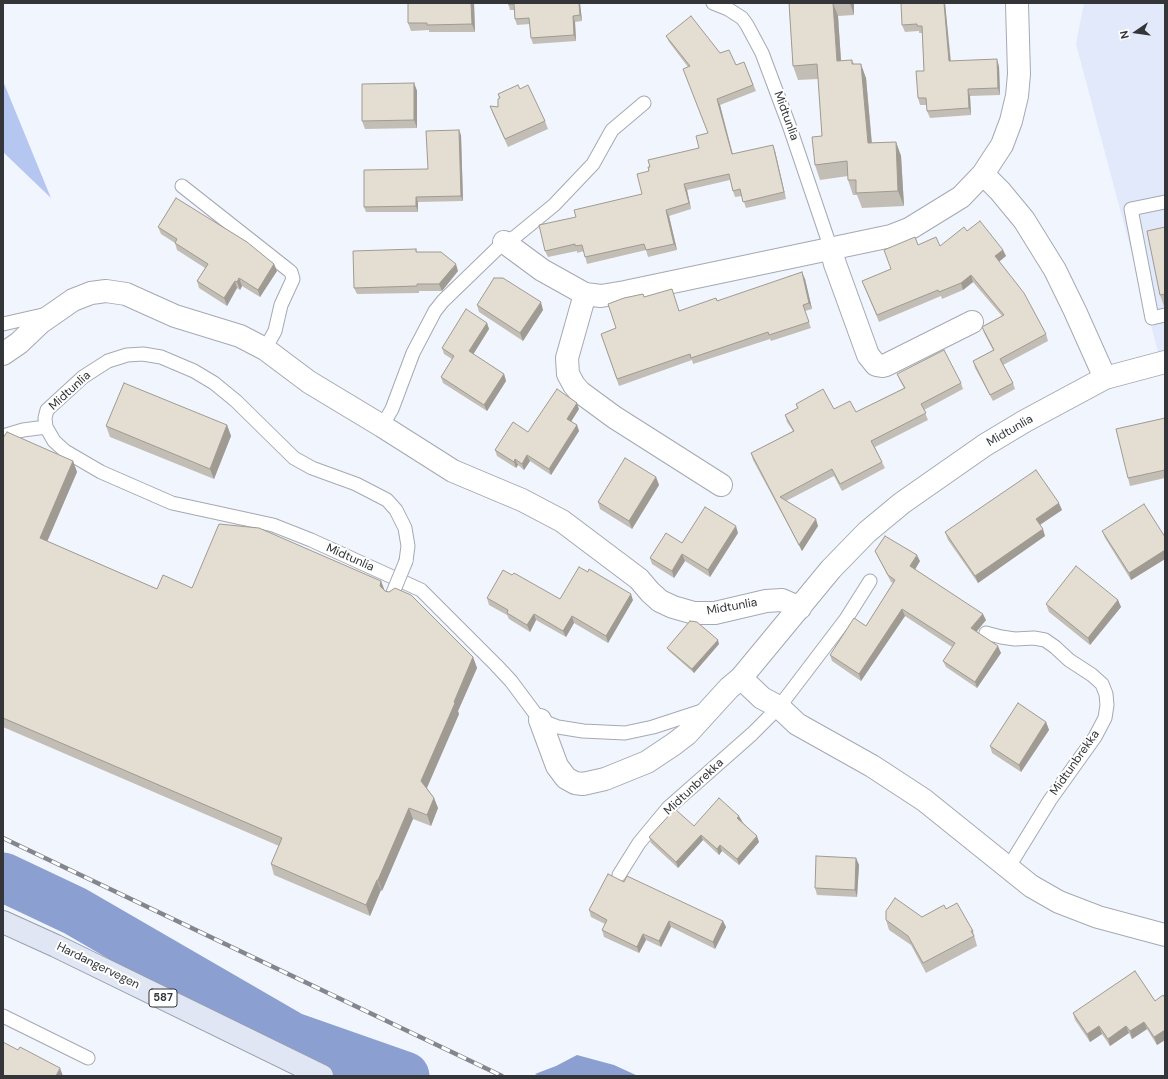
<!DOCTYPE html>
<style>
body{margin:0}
#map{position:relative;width:1168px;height:1079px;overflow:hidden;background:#f1f5fe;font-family:"DM Sans",sans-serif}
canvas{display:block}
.frame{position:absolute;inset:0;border:4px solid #333539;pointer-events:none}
.north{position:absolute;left:1116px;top:12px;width:40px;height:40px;-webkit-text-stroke:3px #fff;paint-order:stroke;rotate:257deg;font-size:11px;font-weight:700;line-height:16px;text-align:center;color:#333539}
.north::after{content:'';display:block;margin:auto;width:14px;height:18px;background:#333539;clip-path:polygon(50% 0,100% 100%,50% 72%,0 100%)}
</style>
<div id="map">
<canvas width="1168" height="1079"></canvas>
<div class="frame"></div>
<div class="north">N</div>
</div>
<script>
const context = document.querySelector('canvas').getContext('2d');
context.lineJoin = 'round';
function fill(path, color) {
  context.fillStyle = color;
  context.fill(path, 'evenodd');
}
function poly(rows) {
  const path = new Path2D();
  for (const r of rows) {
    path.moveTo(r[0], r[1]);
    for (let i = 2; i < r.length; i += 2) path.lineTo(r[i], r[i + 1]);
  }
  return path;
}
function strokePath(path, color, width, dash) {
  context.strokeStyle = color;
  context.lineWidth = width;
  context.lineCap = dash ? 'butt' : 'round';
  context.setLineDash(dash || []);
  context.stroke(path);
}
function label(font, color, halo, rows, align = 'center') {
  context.font = font + ' "DM Sans",sans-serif';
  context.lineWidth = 4;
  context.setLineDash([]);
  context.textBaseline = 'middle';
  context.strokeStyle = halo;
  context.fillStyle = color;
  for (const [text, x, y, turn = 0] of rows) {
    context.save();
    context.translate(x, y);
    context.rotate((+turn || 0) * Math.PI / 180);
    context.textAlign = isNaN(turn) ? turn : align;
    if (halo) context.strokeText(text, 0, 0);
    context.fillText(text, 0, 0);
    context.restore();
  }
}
const built = poly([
 [1084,3,1165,3,1165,362,1161,363,1076,44]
]);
const green = poly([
 [3,81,51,198,3,152]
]);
const water = poly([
 [577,1055,614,1065,638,1076,539,1076,535,1074,556,1066]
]);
const river = poly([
 [3,877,75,911,291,1036,405,1076]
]);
const lane = poly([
 [713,3,728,9,742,18,747,25,762,53,789,125,831,249],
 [182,186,286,268,291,272,293,279,281,305,275,331,265,349],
 [1165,202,1131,209,1152,318,1165,315],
 [3,324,47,314],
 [382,426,392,409,413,353,435,311,443,301,504,242,515,237,554,205,593,164,612,130,644,103],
 [3,436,23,430,46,427],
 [406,561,408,546,405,528,396,510,387,500,356,484,312,468,294,458,236,401,214,383,194,371,161,357,143,354,127,355,108,361,83,377,47,410,45,418,46,427,54,441,65,451,101,472,172,503,273,525,311,540,421,590,496,665,511,681,540,720,558,727,583,731,625,733,653,727,705,710],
 [986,633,1001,637,1015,639,1034,638,1045,640,1055,647,1069,660,1092,675,1102,684,1106,694,1107,705,1105,718,1095,737,1050,800,1008,868],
 [619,875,639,843,668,808,752,734,779,707,846,619,870,581],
 [3,1016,88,1058]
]);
const street = poly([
 [983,174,1000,191,1024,220,1055,270,1075,311,1105,378],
 [504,242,542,270,585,294,601,296,625,292,891,236,909,229,961,197,983,174,1002,145,1011,121,1017,96,1019,74,1017,4],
 [831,249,835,264,868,355,876,365,882,366,886,365,972,322],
 [585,294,567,358,568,374,574,385,580,392,614,417,721,485],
 [3,354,19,343,40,323,73,300,91,293,106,291,126,294,175,316,240,336,265,349,309,382,382,426,453,471,522,500,562,521,639,579,650,592,660,601,673,607,694,613,715,613,766,601,782,600,800,608],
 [741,678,762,698,779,707,797,724,872,766,924,800,1031,886,1059,902,1098,917,1165,935]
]);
const secondary = poly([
 [540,720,557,766,566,778,575,783,583,784,605,779,647,762,674,744,687,734,729,688,741,678,831,569,867,532,902,503,985,445,1025,421,1105,378,1165,362]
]);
const primary = poly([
 [3,922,56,946,322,1076]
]);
const rail = poly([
 [3,838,502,1076]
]);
const laneBridge = poly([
 [392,595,406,561]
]);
const wall = poly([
 [474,3,475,32,429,32,429,30,411,31,408,23],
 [508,3,580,3,582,21,575,22,576,41,533,44,531,38,530,24,517,25,515,19,514,10,510,10],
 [789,3,854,3,854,15,838,16,841,61,852,60,854,64,866,78,872,143,896,142,901,156,904,206,862,208,857,195,853,195,848,180,848,176,820,180,815,165,822,136,818,79,798,80,793,66],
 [945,3,951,61,999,66,1000,95,970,96,971,115,930,118,927,111,927,105,920,105,918,98,924,71,922,33,919,33,919,31,905,32,902,25],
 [666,36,720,53,736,65,744,62,756,91,720,105,733,154,775,151,786,199,746,208,742,196,735,197,733,191,730,180,687,190,691,209,669,216,677,250,648,257,646,250,587,264,584,251,577,253,577,251,548,257,545,251,576,217,642,194,649,171,699,148,708,133,688,67,669,42],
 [414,83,417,91,417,128,365,129,362,121],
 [520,89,545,121,548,129,508,147,493,114,490,106,498,107,499,98,498,94],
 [461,135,463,201,418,202,418,212,366,212,364,207,428,169],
 [158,227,274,264,277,271,260,297,242,286,240,290,237,288,227,306,199,288,197,281,205,268,177,250,175,243,161,234],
 [1165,227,1165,306,1164,306,1160,295],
 [967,231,1003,250,1006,256,999,262,1046,334,1048,341,1003,365,1013,383,1015,389,993,401,975,368,973,361,993,350,984,333,982,327,1002,316,973,282,963,290,942,299,941,296,879,322,862,281,891,269,918,245,940,246],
 [416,249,417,252,458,271,442,291,419,291,419,293,357,294,354,288],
 [805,279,812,309,805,311,811,328,771,341,770,339,693,364,692,360,619,386,601,334,616,328,644,297,674,295,679,311],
 [477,305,543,310,523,341,479,312],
 [487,323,489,329,473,354,504,374,506,381,487,411,443,383,441,377,452,359,444,354,442,348],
 [897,374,961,383,963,389,924,410,928,420,875,447,882,462,885,468,842,491,834,476,786,501,818,526,802,551,753,460,751,453,793,431,787,422,785,415,797,408,796,404,856,412,904,388,900,381],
 [579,409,571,421,577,425,579,431,551,475,530,461,524,470,518,465,516,468,497,456,495,450,528,432],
 [1165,418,1165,478,1130,486,1128,478],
 [227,425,231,436,214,479,110,437,106,426],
 [3,438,73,461,77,472,47,541,157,589,381,581,385,591,473,657,477,668,458,711,459,714,427,788,434,798,438,808,431,826,413,819,382,891,381,890,370,916,274,875,271,864,279,846,3,727],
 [656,477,659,485,632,529,600,509,598,502],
 [1062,510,1040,525,1045,536,978,583,948,540,945,532],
 [1102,531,1165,537,1165,559,1131,580,1105,538],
 [738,533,710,577,685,561,674,578,652,564,650,558,682,543],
 [875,551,920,561,915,569,986,620,976,631,1001,653,977,688,946,667,943,661,952,647,905,616,861,681,832,661,830,655,866,626,893,583,891,582,878,557],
 [512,575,560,599,633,600,608,643,574,623,566,637,536,620,530,632,509,619,507,615,489,605,487,598],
 [1118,600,1121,607,1090,645,1049,612,1046,604],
 [719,644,694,673,669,651,667,648],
 [1046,722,1049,730,1021,772,992,753,990,746],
 [742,821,759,842,739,865,722,851,719,855,703,840,678,868,651,843,649,837,694,826],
 [856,858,859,865,857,897,817,895,815,888],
 [624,882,723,921,726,927,715,949,671,927,661,947,646,940,639,953,604,937,602,930,605,924,591,917,589,910],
 [946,909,973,931,977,946,926,973,911,945,889,930,886,920,922,917],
 [1165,998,1165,1040,1157,1045,1147,1029,1132,1039,1129,1033,1110,1046,1102,1034,1090,1042,1075,1020,1073,1013,1155,1001]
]);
const shadedWall = poly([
 [471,3,474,3,475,32,472,24],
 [579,3,580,3,582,21,580,15],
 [833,3,838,16,842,76,837,61],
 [850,3,854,3,854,15],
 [944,3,945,3,951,67,949,61],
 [573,16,575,22,576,41,574,35],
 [997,59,999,66,1000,95,998,88],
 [861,64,866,78,873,158,868,143],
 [414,83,417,91,417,128,414,120],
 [968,89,970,96,971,115,969,108],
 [717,99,720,105,734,161,732,154],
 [459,130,461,135,463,201,461,196],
 [896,142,901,156,904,206,898,191],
 [773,145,775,151,786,199,784,192],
 [684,184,687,190,691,209,689,203],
 [416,197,418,202,418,212,416,206],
 [666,210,669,216,677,250,674,244],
 [1003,250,1006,256,997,263,995,256],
 [274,264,277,271,260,297,258,290],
 [456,264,458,271,442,291,439,284],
 [802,272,805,279,812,309,809,303],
 [971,275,973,282,963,290,961,283],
 [239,278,242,286,240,290,237,282],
 [235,281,237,288,227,306,224,298],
 [541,302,543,310,523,341,520,333],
 [487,323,489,329,471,358,469,351],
 [504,374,506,381,487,411,484,405],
 [577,403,579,409,569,425,567,419],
 [227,425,231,436,214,479,210,469],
 [577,425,579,431,551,475,549,469],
 [527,455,530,461,524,470,522,464],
 [515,459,518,465,516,468,514,462],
 [73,461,77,472,44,549,40,538],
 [656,477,659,485,632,529,629,521],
 [1059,503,1062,510,1038,526,1036,519],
 [816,519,818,526,802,551,799,545],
 [736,526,738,533,710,577,708,570],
 [1043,529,1045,536,978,583,975,576],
 [1165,550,1165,559,1131,580,1129,573],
 [682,554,685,561,674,578,672,571],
 [917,555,920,561,913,573,910,566],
 [381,581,385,592,380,586],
 [631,594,633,600,608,643,606,636],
 [1118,600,1121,607,1090,645,1088,638],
 [902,609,905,616,861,681,859,674],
 [534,614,536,620,530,632,527,625],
 [983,614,986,620,974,635,971,628],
 [572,616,574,623,566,637,563,631],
 [718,640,719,644,694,673,692,669],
 [998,646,1001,653,977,688,975,682],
 [473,657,477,668,458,711,459,714,425,792,421,781],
 [1046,722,1049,730,1021,772,1019,765],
 [434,798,438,808,431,826,427,815],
 [409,808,413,819,382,891,378,880],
 [739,816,742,821,739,824,737,818],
 [701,835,703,840,678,868,676,862],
 [757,836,759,842,739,865,737,859],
 [720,845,722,851,719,855,717,849],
 [856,858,859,865,857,897,855,890],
 [377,880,381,890,370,916,366,905],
 [669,921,671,927,661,947,659,941],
 [723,921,726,927,715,949,713,942],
 [643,934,646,940,639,953,637,947],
 [1144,1022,1147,1029,1132,1039,1130,1031],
 [1099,1026,1102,1034,1090,1042,1087,1034],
 [1126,1026,1129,1033,1110,1046,1108,1039],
 [1165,1030,1165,1040,1157,1045,1154,1037],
 [60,1068,63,1076,56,1076]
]);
const building = poly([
 [408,3,471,3,472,24,427,25,427,23,408,23,408,3],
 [508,3,579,3,580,15,573,16,574,35,531,38,529,18,515,19,514,4,508,4,508,3],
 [789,3,833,3,837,61,852,60,852,64,861,64,868,143,896,142,898,191,856,193,856,180,848,180,847,161,815,165,812,137,822,136,817,64,793,66,789,3],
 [901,3,944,3,949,61,997,59,998,88,968,89,969,108,927,111,926,98,918,98,916,71,924,71,922,26,917,26,917,24,902,25,901,3],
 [691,16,720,53,729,50,736,65,744,62,753,85,717,99,732,154,773,145,784,192,743,202,740,189,733,191,729,174,684,184,689,203,666,210,674,244,646,250,644,244,585,257,582,245,575,246,575,244,545,251,539,225,576,217,574,210,642,194,637,174,649,171,648,167,650,167,648,160,699,148,696,136,708,133,683,69,690,66,666,36,691,16],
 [414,83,414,120,362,121,362,84,414,83],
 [518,85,520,89,528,85,545,121,505,139,490,106,498,107,498,99,500,98,498,94,518,85],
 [459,130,461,196,416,197,416,206,364,207,364,170,428,169,426,131,459,130],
 [176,198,247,242,274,264,258,290,239,278,237,282,235,281,224,298,197,281,208,264,175,243,177,239,158,227,176,198],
 [980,221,1003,250,995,256,1024,293,1046,334,1000,359,1013,383,990,395,973,361,994,350,982,327,1004,315,971,275,961,283,939,292,938,290,877,315,862,281,891,269,884,250,915,237,918,245,936,237,940,246,964,227,967,231,980,221],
 [1165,227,1165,294,1160,295,1147,231,1165,227],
 [416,249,416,252,441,252,456,264,439,284,417,284,417,286,354,288,353,251,416,249],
 [802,272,809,303,803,305,809,322,769,335,768,332,691,358,690,354,617,379,601,334,616,328,608,304,624,298,643,294,644,297,672,289,679,311,716,298,717,301,802,272],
 [494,278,503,278,541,302,520,333,477,305,494,278],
 [466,309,487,323,469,351,504,374,484,405,441,377,454,356,442,348,466,309],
 [944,350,961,383,921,404,926,413,871,441,882,462,840,484,832,469,780,497,816,519,799,545,751,453,794,431,785,415,798,408,796,404,823,389,834,409,850,401,856,412,905,388,897,374,944,350],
 [124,383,227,425,210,469,106,426,124,383],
 [557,389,577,403,567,419,577,425,549,469,527,455,522,464,515,459,514,462,495,450,513,422,528,432,557,389],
 [1165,418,1165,470,1128,478,1116,429,1165,418],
 [7,432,73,461,40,538,157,589,163,575,192,588,219,524,259,528,381,581,380,586,385,591,389,592,395,588,411,595,473,657,454,702,455,703,421,781,434,798,427,815,409,808,378,880,377,880,366,905,271,864,282,838,3,718,3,438,7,432],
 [625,458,656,477,629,521,598,502,625,458],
 [1036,470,1059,503,1036,519,1043,529,975,576,945,532,1036,470],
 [1144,504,1165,537,1165,550,1129,573,1102,531,1144,504],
 [705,507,736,526,708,570,682,554,672,571,650,558,666,533,682,543,705,507],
 [885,536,917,555,910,566,983,614,971,628,998,646,975,682,943,661,955,643,902,609,859,674,830,655,854,618,866,626,895,580,888,575,875,551,885,536],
 [1076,566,1118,600,1088,638,1046,604,1076,566],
 [579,567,588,572,589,569,631,594,606,636,572,616,563,631,534,614,527,625,507,613,508,610,487,598,503,570,512,575,514,573,560,599,579,567],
 [690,621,697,622,718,640,692,669,667,648,690,621],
 [1018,703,1046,722,1019,765,990,746,1018,703],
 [719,798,739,816,737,818,757,836,737,859,720,845,717,849,701,835,676,862,649,837,675,809,694,826,719,798],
 [816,856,856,858,855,890,815,888,816,856],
 [608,874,624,882,627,876,723,921,713,942,669,921,659,941,643,934,637,947,602,930,607,920,589,910,608,874],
 [895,898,922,917,944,905,946,909,957,903,973,931,971,931,974,936,923,963,908,936,886,920,886,911,895,898],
 [1135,971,1155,1001,1163,995,1165,998,1165,1030,1154,1037,1144,1022,1130,1031,1126,1026,1108,1039,1099,1026,1087,1034,1073,1013,1135,971],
 [3,1042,18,1050,20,1047,60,1068,56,1076,3,1076,3,1042]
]);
const shields = [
 [163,998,28]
];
const shieldNames = [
 ["587",163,998]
];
const streetNames = [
 ["Midtunlia",786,116,70],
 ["Midtunlia",70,391,-42],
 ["Midtunlia",1010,431,-30],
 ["Midtunlia",350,558,24],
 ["Midtunlia",732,607,-10],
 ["Midtunbrekka",1075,763,-55],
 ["Midtunbrekka",694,787,-43],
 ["Hardangervegen",98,966,26]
];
fill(built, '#e1e9fb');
fill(green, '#b5c7f1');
fill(water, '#8b9fd1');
strokePath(river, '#8b9fd1', 49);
strokePath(lane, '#a5a9b4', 15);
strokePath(street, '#a5a9b4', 24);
strokePath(secondary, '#a5a9b4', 24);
strokePath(primary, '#969dad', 24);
strokePath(lane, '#fff', 13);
strokePath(street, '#fff', 22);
strokePath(secondary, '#fff', 22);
strokePath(primary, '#e0e6f4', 22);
strokePath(rail, '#83868c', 4.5);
strokePath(rail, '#fff', 3, [9]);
strokePath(laneBridge, '#a5a9b4', 15, []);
strokePath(laneBridge, '#fff', 13);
fill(wall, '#c3beb5');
fill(shadedWall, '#9f9b93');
fill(building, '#e3ddd2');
strokePath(building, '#9f9b93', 1);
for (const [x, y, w] of shields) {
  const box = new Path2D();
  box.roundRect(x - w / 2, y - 9, w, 18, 3);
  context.fillStyle = '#fff';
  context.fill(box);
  strokePath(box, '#333539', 1);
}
label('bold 11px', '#333539', null, shieldNames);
label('12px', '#333539', '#fff', streetNames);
</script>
